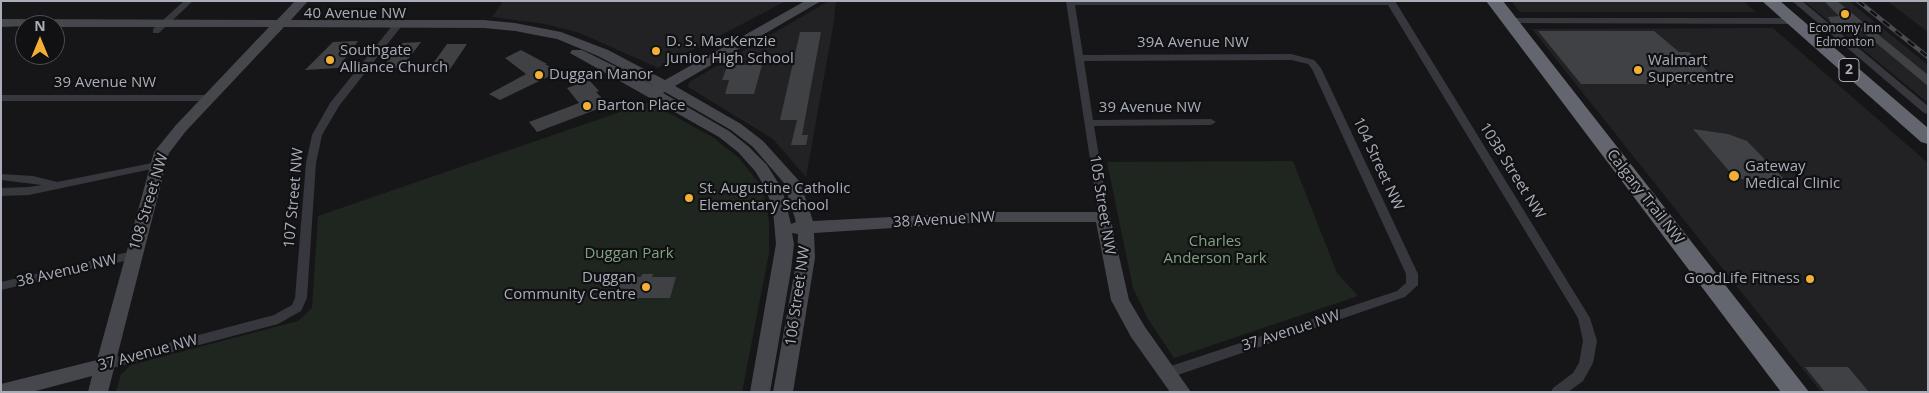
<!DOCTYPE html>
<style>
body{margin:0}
#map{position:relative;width:1929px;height:393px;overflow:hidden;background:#161618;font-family:"Open Sans",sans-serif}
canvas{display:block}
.frame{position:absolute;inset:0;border:2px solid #a8adb8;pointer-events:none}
.north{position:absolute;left:15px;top:15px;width:50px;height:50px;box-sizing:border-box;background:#111113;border:1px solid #4d4f55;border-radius:50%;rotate:0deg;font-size:14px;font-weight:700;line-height:20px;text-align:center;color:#a8adb8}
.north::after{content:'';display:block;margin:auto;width:18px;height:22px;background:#f2b134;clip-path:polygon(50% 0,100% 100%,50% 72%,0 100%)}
</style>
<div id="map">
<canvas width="1929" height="393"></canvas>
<div class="frame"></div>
<div class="north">N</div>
</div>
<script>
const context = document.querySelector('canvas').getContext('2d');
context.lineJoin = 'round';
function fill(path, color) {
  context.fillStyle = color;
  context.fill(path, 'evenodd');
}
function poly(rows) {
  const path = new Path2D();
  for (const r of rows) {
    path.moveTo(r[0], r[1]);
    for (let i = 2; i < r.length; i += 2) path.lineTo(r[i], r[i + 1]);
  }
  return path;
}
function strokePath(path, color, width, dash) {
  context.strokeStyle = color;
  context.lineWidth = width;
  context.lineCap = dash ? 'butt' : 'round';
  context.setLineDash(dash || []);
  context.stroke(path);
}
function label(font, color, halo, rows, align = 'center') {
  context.font = font + ' "Open Sans",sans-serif';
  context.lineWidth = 4.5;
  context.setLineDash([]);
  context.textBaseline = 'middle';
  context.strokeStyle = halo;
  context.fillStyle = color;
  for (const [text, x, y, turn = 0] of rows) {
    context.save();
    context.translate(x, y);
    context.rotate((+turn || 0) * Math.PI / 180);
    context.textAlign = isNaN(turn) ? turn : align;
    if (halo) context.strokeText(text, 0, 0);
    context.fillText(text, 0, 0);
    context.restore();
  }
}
const built = poly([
 [503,1,786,1,658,68,580,33,545,24,492,17],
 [829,1,836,1,833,27,806,177,773,139,688,87,689,82],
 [1511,1,1743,1,1756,12,1520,12],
 [1804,1,1849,1,1928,65,1928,103],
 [1887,1,1928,1,1928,32],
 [1773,28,1928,163,1928,392,1821,392,1532,29]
]);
const green = poly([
 [649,102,714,138,739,158,762,187,769,221,769,253,742,392,116,392,121,374,131,365,298,321,312,308,318,216],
 [1293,161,1337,273,1358,296,1174,358,1148,319,1133,288,1107,162]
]);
const building = poly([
 [1824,1,1837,1,1864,23,1928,75,1928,86,1852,23,1831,23,1828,17,1839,16],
 [1538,31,1654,31,1679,52,1689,52,1720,84,1581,84],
 [800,32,821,32,802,135,808,135,806,145,791,145,797,120,780,120],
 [358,41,338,68,305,70,333,42],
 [421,42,402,68,382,68,402,43],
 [447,44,467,44,448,72,427,72],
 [521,50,547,64,545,64,550,67,547,68,556,73,500,100,489,94,526,74,505,58],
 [734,65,762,65,754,94,725,94,729,80,722,80,726,69,733,69],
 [589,80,599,91,596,92,602,98,598,99,603,107,537,132,529,122,579,103,567,88],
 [1693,129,1728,134,1747,141,1784,179,1736,179],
 [642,274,653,274,652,277,676,277,670,298,615,298,622,277,641,277],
 [1805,367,1848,367,1869,392,1825,392]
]);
const street = poly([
 [184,1,193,1,159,33,153,33,153,29,184,1],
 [1066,1,1395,1,1590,318,1597,341,1593,363,1583,381,1568,392,1551,392,1553,388,1573,373,1579,363,1583,341,1578,318,1388,5,1075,5,1083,55,1291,54,1314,60,1321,68,1418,274,1418,285,1405,297,1172,377,1167,378,1162,377,1160,373,1162,369,1397,291,1406,283,1406,274,1312,69,1308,64,1291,60,1084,61,1093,120,1211,119,1216,122,1211,125,1094,126,1109,216,1107,219,1099,219,1066,1],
 [1792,1,1802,1,1928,106,1928,114,1924,113,1792,1],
 [1509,18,1793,18,1797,21,1793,24,1506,23,1506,19,1509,18],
 [399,20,404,23,339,106,322,135,316,163,307,298,301,311,278,324,105,370,100,369,98,365,100,361,274,315,292,305,295,298,306,163,312,135,330,103,396,21,399,20],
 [1,95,209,95,214,98,209,101,1,101,1,95],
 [157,162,162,165,161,167,29,195,1,196,1,188,29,187,42,185,1,180,1,174,33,176,57,182,157,162],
 [133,251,139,255,137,258,1,290,1,282,133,251]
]);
const secondary = poly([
 [295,1,308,1,291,20,484,20,515,23,561,32,608,50,665,80,805,1,821,1,675,86,741,124,763,141,800,182,813,221,989,212,1109,212,1129,300,1145,327,1191,392,1170,392,1131,337,1111,300,1096,222,989,222,814,233,815,258,793,392,773,392,797,258,798,234,792,233,794,244,791,270,770,392,750,392,776,244,773,210,766,189,755,171,738,152,719,137,570,53,572,50,582,50,655,86,598,56,557,39,515,31,484,28,284,27,186,131,169,153,108,392,88,392,92,376,32,392,1,392,1,384,97,360,154,152,176,125,269,27,55,27,55,25,1,27,1,19,277,20,295,1],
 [665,92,731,130,753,147,784,183,796,222,791,224,782,189,767,165,748,146,729,131,663,93,665,92]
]);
const highway = poly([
 [1486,1,1503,1,1809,392,1781,392,1486,1],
 [1762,1,1780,1,1928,128,1928,144,1921,142,1762,1]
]);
const rail = poly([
 [1858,1,1928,57]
]);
const markers = [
 [1845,14,5,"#f2b134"],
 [656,51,5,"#f2b134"],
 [330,60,5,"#f2b134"],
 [1638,70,5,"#f2b134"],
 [539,75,5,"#f2b134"],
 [587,106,5,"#f2b134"],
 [1734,176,6,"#f2b134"],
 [689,198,5,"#f2b134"],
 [1810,279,5,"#f2b134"],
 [646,287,5,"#f2b134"]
];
const farPoinames = [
 ["Economy Inn",1845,29],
 ["Edmonton",1845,43]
];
const shields = [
 [1849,70,20]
];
const shieldNames = [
 ["2",1849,70]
];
const streetNames = [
 ["40 Avenue NW",355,14],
 ["39A Avenue NW",1193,43],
 ["39 Avenue NW",105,83],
 ["39 Avenue NW",1150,108],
 ["104 Street NW",1378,164,65],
 ["103B Street NW",1512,171,58],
 ["Calgary Trail NW",1645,197,52],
 ["107 Street NW",294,198,-85],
 ["108 Street NW",149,202,-73],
 ["105 Street NW",1102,205,81],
 ["38 Avenue NW",944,220,-3],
 ["38 Avenue NW",67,271,-13],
 ["106 Street NW",798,296,-82],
 ["37 Avenue NW",1291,331,-18],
 ["37 Avenue NW",148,353,-15]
];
const poiNames = [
 ["D. S. MacKenzie",666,42],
 ["Junior High School",666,59],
 ["Southgate",340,51],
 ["Alliance Church",340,68],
 ["Walmart",1648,61],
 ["Supercentre",1648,78],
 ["Duggan Manor",549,75],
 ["Barton Place",597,106],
 ["Gateway",1745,167],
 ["Medical Clinic",1745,184],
 ["St. Augustine Catholic",699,189],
 ["Elementary School",699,206],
 ["Duggan",636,278,"right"],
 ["Community Centre",636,295,"right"],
 ["GoodLife Fitness",1800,279,"right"]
];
const parkNames = [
 ["Charles",1215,242],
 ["Anderson Park",1215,259],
 ["Duggan Park",629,254]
];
fill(built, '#222225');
fill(green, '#1e261f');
fill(building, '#404145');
fill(street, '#37383d');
fill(secondary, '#45474d');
fill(highway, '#63666e');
strokePath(rail, '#4a4c52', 4.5);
strokePath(rail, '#111113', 2.5, [8]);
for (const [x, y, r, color] of markers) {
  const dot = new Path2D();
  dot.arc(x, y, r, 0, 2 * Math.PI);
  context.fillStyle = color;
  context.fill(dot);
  strokePath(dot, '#111113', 2);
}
label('12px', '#a8adb8', '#111113', farPoinames);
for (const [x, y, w] of shields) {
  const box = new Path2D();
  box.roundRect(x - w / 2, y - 11.5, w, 23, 4);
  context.fillStyle = '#111113';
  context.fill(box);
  strokePath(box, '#a8adb8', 1);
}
label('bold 14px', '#a8adb8', null, shieldNames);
label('15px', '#a8adb8', '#111113', streetNames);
label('15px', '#a8adb8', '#111113', poiNames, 'left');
label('15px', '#7fa381', '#111113', parkNames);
</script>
